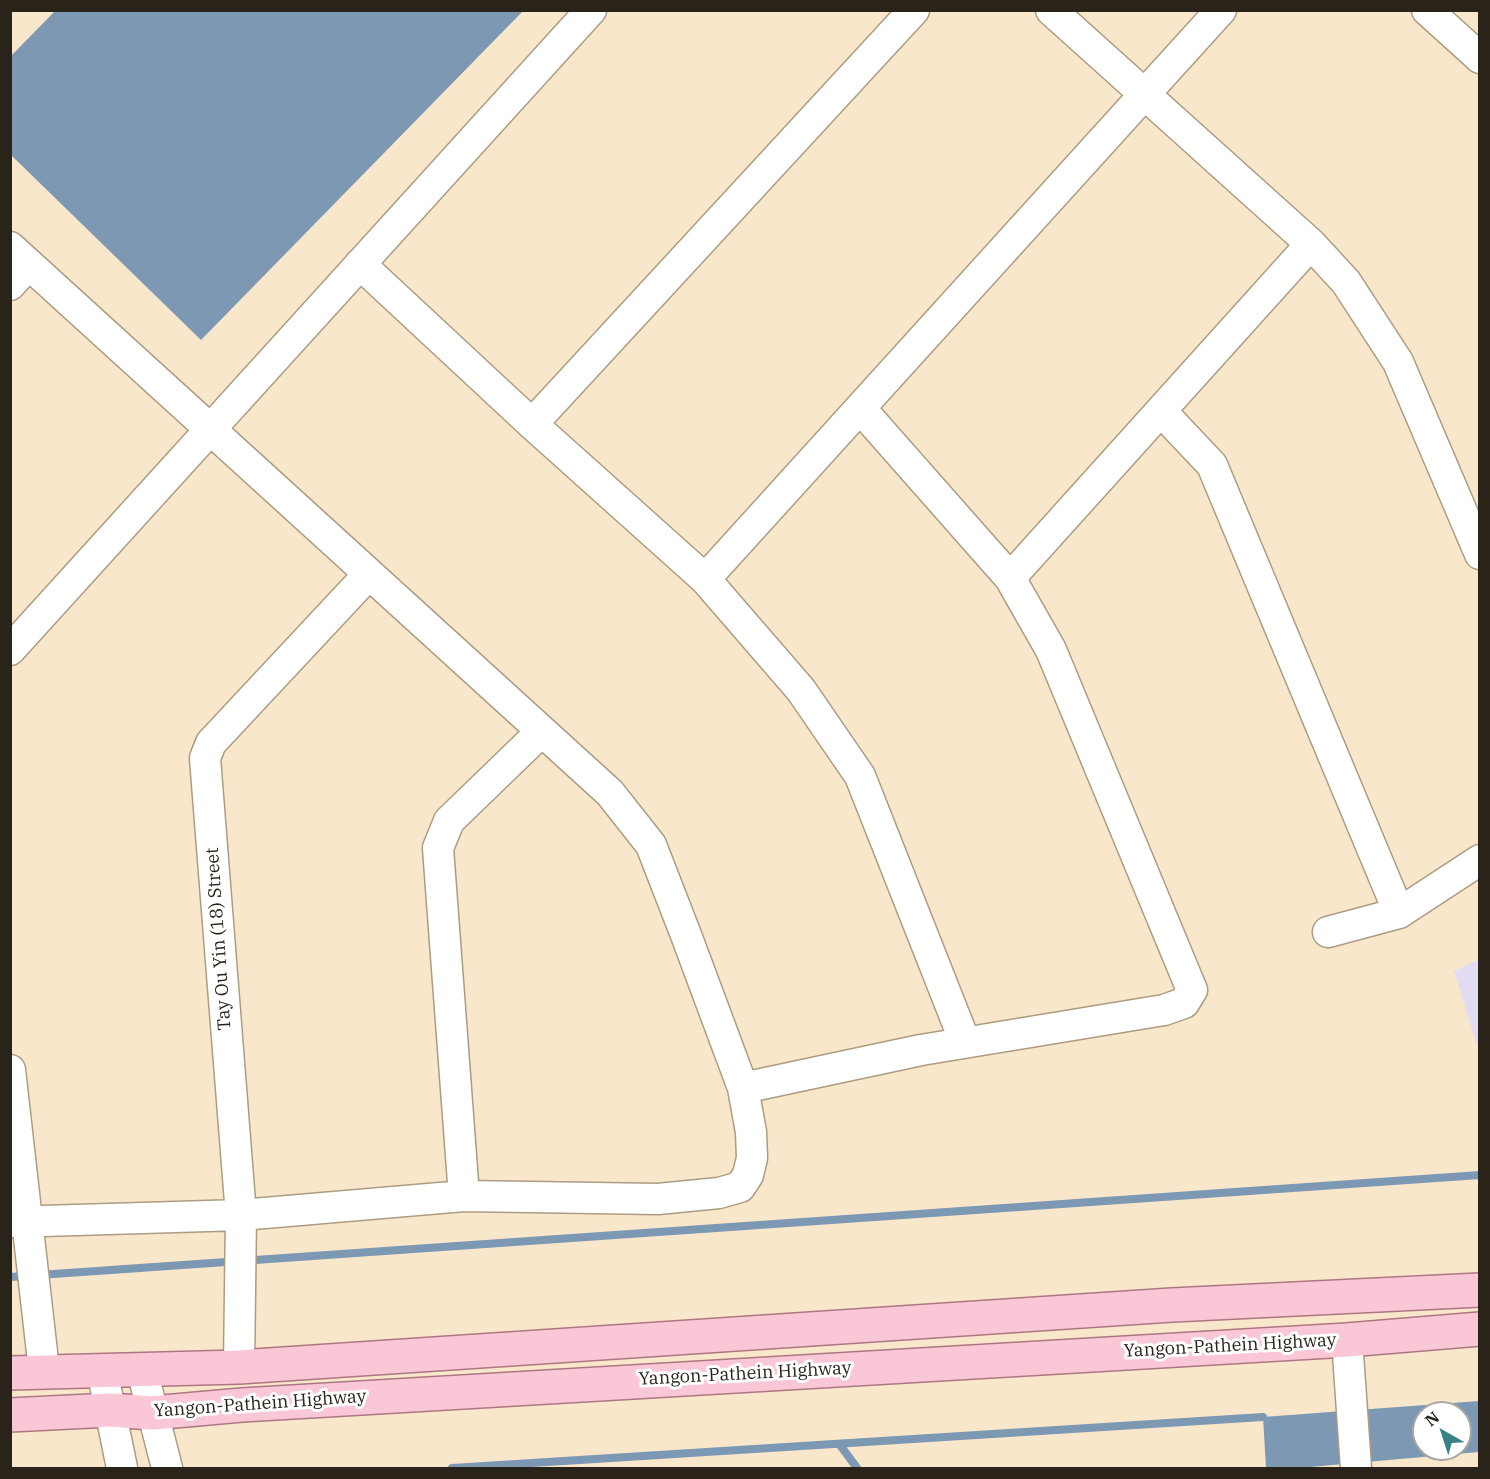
<!DOCTYPE html>
<style>
body{margin:0}
#map{position:relative;width:1490px;height:1479px;overflow:hidden;background:#f9e7cc;font-family:"IBM Plex Serif",serif}
canvas{display:block}
.frame{position:absolute;inset:0;border:12px solid #292319;pointer-events:none}
.north{position:absolute;left:1412px;top:1401px;width:60px;height:60px;box-sizing:border-box;background:#fff;border:2px solid #a9a7a3;border-radius:50%;rotate:321deg;font-size:16px;font-weight:700;line-height:24px;text-align:center;color:#292319}
.north::after{content:'';display:block;margin:auto;width:21px;height:27px;background:#388186;clip-path:polygon(50% 0,100% 100%,50% 72%,0 100%)}
</style>
<div id="map">
<canvas width="1490" height="1479"></canvas>
<div class="frame"></div>
<div class="north">N</div>
</div>
<script>
const context = document.querySelector('canvas').getContext('2d');
context.lineJoin = 'round';
function fill(path, color) {
  context.fillStyle = color;
  context.fill(path, 'evenodd');
}
function poly(rows) {
  const path = new Path2D();
  for (const r of rows) {
    path.moveTo(r[0], r[1]);
    for (let i = 2; i < r.length; i += 2) path.lineTo(r[i], r[i + 1]);
  }
  return path;
}
function strokePath(path, color, width, dash) {
  context.strokeStyle = color;
  context.lineWidth = width;
  context.lineCap = dash ? 'butt' : 'round';
  context.setLineDash(dash || []);
  context.stroke(path);
}
function label(font, color, halo, rows, align = 'center') {
  context.font = font + ' "IBM Plex Serif",serif';
  context.lineWidth = 6;
  context.setLineDash([]);
  context.textBaseline = 'middle';
  context.strokeStyle = halo;
  context.fillStyle = color;
  for (const [text, x, y, turn = 0] of rows) {
    context.save();
    context.translate(x, y);
    context.rotate((+turn || 0) * Math.PI / 180);
    context.textAlign = isNaN(turn) ? turn : align;
    if (halo) context.strokeText(text, 0, 0);
    context.fillText(text, 0, 0);
    context.restore();
  }
}
const education = poly([
 [1479,959,1479,1052,1454,971]
]);
const water = poly([
 [55,11,55,10,523,11,201,340,11,155,11,56],
 [1479,1401,1479,1452,1299,1468,1266,1468,1263,1417],
 [1424,1413,1460,1413,1460,1449,1424,1449]
]);
const stream = poly([
 [10,1277,1480,1175],
 [840,1445,857,1468],
 [452,1468,1263,1417]
]);
const minor = poly([
 [1051,10,1311,244,1346,282,1398,362,1480,554],
 [1427,10,1480,58],
 [10,247,610,793,651,845,686,935,743,1088,751,1132,752,1158,748,1175,740,1187,719,1193,658,1199,464,1196,241,1215,10,1222],
 [360,264,532,424,705,579,801,690,860,776,965,1042],
 [10,285,29,264],
 [1161,411,1212,465,1399,913],
 [532,424,914,10],
 [1010,578,1311,244],
 [705,579,1221,10],
 [10,650,591,10],
 [1328,932,1399,913,1480,860],
 [10,1070,44,1370],
 [743,1088,921,1050,1164,1010,1184,1003,1192,990,1051,650,1010,578,860,408],
 [464,1196,438,848,449,821,541,732],
 [1347,1340,1356,1468],
 [239,1367,241,1215,205,758,211,743,369,574],
 [102,1370,122,1468],
 [142,1370,167,1468]
]);
const major = poly([
 [10,1373,239,1367,1172,1305,1480,1290],
 [10,1415,110,1410,152,1413,242,1405,1347,1340,1480,1329]
]);
const streetNames = [
 ["Tay Ou Yin (18) Street",219,939,-94],
 ["Yangon-Pathein Highway",1230,1346,-3],
 ["Yangon-Pathein Highway",745,1374,-3],
 ["Yangon-Pathein Highway",260,1404,-4]
];
fill(education, '#e2dcf2');
fill(water, '#7c98b3');
strokePath(stream, '#7c98b3', 8);
strokePath(minor, '#ac9c82', 33);
strokePath(major, '#ae7682', 36);
strokePath(minor, '#fff', 30);
strokePath(major, '#fac7d6', 33);
label('18px', '#292319', '#fff', streetNames);
</script>
